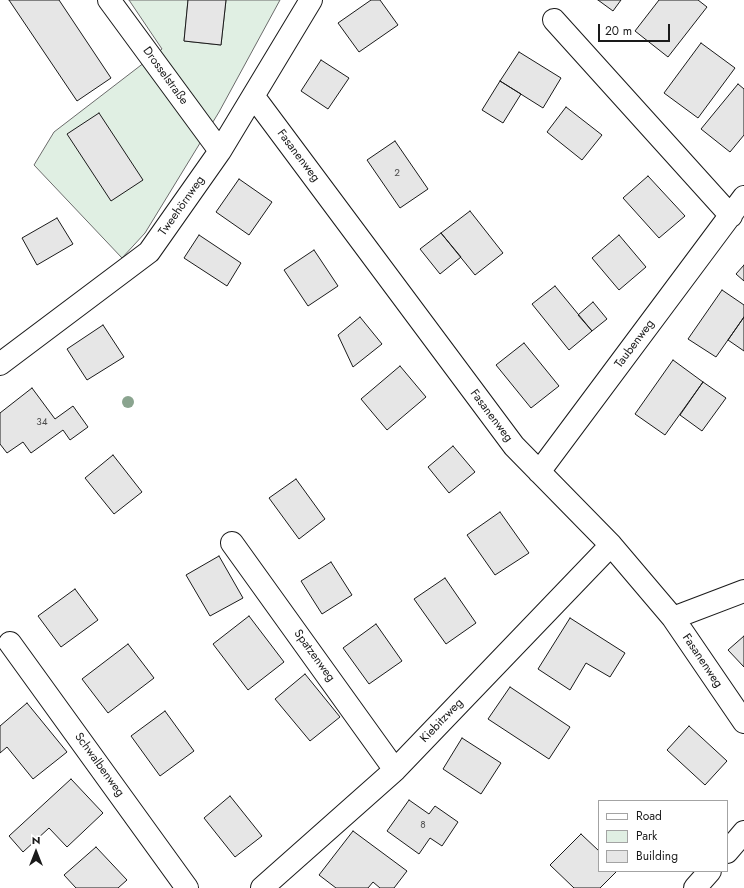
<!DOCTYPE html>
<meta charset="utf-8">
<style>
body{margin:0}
#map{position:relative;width:744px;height:888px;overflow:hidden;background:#fff;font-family:Jost,sans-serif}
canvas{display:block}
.legend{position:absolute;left:598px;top:800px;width:130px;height:72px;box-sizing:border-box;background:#fff;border:1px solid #a3a3a3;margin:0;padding:5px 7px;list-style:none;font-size:12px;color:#1a1a1a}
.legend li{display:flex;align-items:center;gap:8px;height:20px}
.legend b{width:20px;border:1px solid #a3a3a3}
.north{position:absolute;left:16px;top:832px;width:40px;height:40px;-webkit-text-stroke:3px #fff;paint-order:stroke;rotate:0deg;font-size:11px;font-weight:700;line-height:16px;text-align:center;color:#1a1a1a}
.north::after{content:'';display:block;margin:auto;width:14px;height:18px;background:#1a1a1a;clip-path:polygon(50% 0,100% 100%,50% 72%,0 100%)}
.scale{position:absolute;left:598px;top:24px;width:72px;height:18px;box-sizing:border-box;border:2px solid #1a1a1a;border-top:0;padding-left:5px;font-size:12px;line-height:14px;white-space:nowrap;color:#1a1a1a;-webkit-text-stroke:3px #fff;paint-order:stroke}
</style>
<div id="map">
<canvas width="744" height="888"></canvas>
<ul class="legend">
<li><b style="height:5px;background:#fff"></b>Road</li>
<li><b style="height:11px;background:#e0efe3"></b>Park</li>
<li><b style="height:11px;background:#e6e6e6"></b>Building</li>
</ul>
<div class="north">N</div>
<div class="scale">20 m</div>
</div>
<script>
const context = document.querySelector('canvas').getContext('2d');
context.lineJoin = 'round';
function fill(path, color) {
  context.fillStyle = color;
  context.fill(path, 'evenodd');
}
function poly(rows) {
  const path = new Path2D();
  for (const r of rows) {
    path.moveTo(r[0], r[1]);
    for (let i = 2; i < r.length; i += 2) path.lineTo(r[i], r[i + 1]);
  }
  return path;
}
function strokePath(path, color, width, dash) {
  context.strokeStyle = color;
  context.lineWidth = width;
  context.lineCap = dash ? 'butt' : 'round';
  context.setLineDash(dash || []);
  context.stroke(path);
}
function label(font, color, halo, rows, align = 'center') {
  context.font = font + ' Jost,sans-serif';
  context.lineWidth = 3;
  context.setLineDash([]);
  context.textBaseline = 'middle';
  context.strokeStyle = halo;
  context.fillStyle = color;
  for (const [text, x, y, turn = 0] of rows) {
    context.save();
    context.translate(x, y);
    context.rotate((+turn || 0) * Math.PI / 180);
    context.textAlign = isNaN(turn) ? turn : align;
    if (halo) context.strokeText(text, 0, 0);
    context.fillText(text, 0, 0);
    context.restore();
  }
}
const green = poly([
 [129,0,188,0,184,41,221,45,226,0,280,0,219,112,145,233,122,258,34,165,54,132,162,49,129,0]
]);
const building = poly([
 [9,0,59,0,111,78,77,101,9,0],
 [188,0,226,0,221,45,184,41,188,0],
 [371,0,380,0,398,25,359,52,338,23,371,0],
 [598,0,621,0,613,11,598,0],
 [659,0,698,0,707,7,668,57,635,31,659,0],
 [701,43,735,68,698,118,664,93,701,43],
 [519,52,561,78,543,108,500,81,519,52],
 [321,60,349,78,328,109,301,91,321,60],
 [500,81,521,94,503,123,482,110,500,81],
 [738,84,744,89,744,135,730,152,701,129,738,84],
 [566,107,602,135,582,160,547,132,566,107],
 [99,113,143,180,111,201,67,134,99,113],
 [395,141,428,189,400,208,367,160,395,141],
 [648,176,685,216,659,238,623,198,648,176],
 [239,179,272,202,249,235,216,212,239,179],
 [470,211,503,253,475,275,441,233,470,211],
 [57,218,73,244,37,265,22,238,57,218],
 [441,233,461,257,440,274,420,249,441,233],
 [199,235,241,263,227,286,184,258,199,235],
 [619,235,646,267,619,290,592,258,619,235],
 [314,250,338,286,308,306,284,270,314,250],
 [744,265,744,281,736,274,744,265],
 [555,286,592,331,569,350,532,304,555,286],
 [722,290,744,305,744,317,716,357,688,339,722,290],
 [593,302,607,319,592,331,578,315,593,302],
 [360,317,382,344,353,367,338,335,360,317],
 [744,317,744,351,728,340,744,317],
 [103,325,124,357,87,380,67,349,103,325],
 [524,343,559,386,531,408,496,365,524,343],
 [673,360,703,382,665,435,635,414,673,360],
 [400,366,426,397,387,430,361,399,400,366],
 [703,382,726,398,702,431,680,415,703,382],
 [32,388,55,419,73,406,88,427,70,440,63,430,31,453,23,442,7,453,0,444,0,413,32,388],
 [453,446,475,472,449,493,428,467,453,446],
 [113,455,142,492,114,514,85,478,113,455],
 [296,479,325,519,299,539,269,498,296,479],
 [500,512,529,553,495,575,467,535,500,512],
 [219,556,243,598,210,616,186,575,219,556],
 [331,562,352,595,322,614,301,581,331,562],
 [445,578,476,623,446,644,414,599,445,578],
 [75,589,98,620,61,647,38,616,75,589],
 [249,616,284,662,248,690,213,644,249,616],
 [570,618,625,653,610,677,586,663,570,690,538,669,570,618],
 [376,624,402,661,369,684,343,648,376,624],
 [744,636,744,667,728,650,744,636],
 [128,644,154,678,108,713,82,679,128,644],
 [305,674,340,717,310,741,275,699,305,674],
 [510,687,570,727,549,759,488,719,510,687],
 [27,703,67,752,33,779,7,747,0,753,0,726,27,703],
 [165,711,194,751,160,776,131,736,165,711],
 [689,726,727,761,705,785,667,750,689,726],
 [462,738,501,763,481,794,443,769,462,738],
 [71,779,103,813,67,847,49,828,23,852,9,836,71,779],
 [230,796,262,836,235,857,204,818,230,796],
 [409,800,429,814,435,806,458,822,442,846,430,838,419,854,387,831,409,800],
 [353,831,407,871,394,888,380,888,373,882,368,888,336,888,319,875,353,831],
 [581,834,599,851,599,871,617,871,600,888,574,888,550,865,581,834],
 [96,847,127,880,118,888,76,888,64,875,96,847]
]);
const minor = poly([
 [109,0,220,151],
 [554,20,731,216],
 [254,97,514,446,611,545,673,618,744,722],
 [0,364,149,252,220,151,311,0],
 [539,472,744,197],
 [232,543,395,770],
 [673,618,744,591],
 [10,643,187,888],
 [727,852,744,832],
 [262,888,395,770,611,545],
 [695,888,710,871]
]);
const trees = [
 [128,402]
];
const numberNames = [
 ["2",397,174],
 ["34",42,423],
 ["8",423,826]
];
const streetNames = [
 ["Drosselstraße",165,76,54],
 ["Fasanenweg",298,156,53],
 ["Tweehörnweg",182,206,-55],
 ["Taubenweg",635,344,-53],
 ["Fasanenweg",491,416,53],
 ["Spatzenweg",314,656,54],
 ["Fasanenweg",702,661,56],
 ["Kiebitzweg",442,721,-46],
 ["Schwalbenweg",99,765,54]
];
fill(green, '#e0efe3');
strokePath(green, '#6a6a6a', 1);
fill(building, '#e6e6e6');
strokePath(building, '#1a1a1a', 1);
strokePath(minor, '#1a1a1a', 24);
strokePath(minor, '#fff', 22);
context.fillStyle = '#8aa48f';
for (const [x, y] of trees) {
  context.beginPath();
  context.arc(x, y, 6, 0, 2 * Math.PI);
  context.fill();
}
label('10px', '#4d4d4d', null, numberNames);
label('12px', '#1a1a1a', '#fff', streetNames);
</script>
